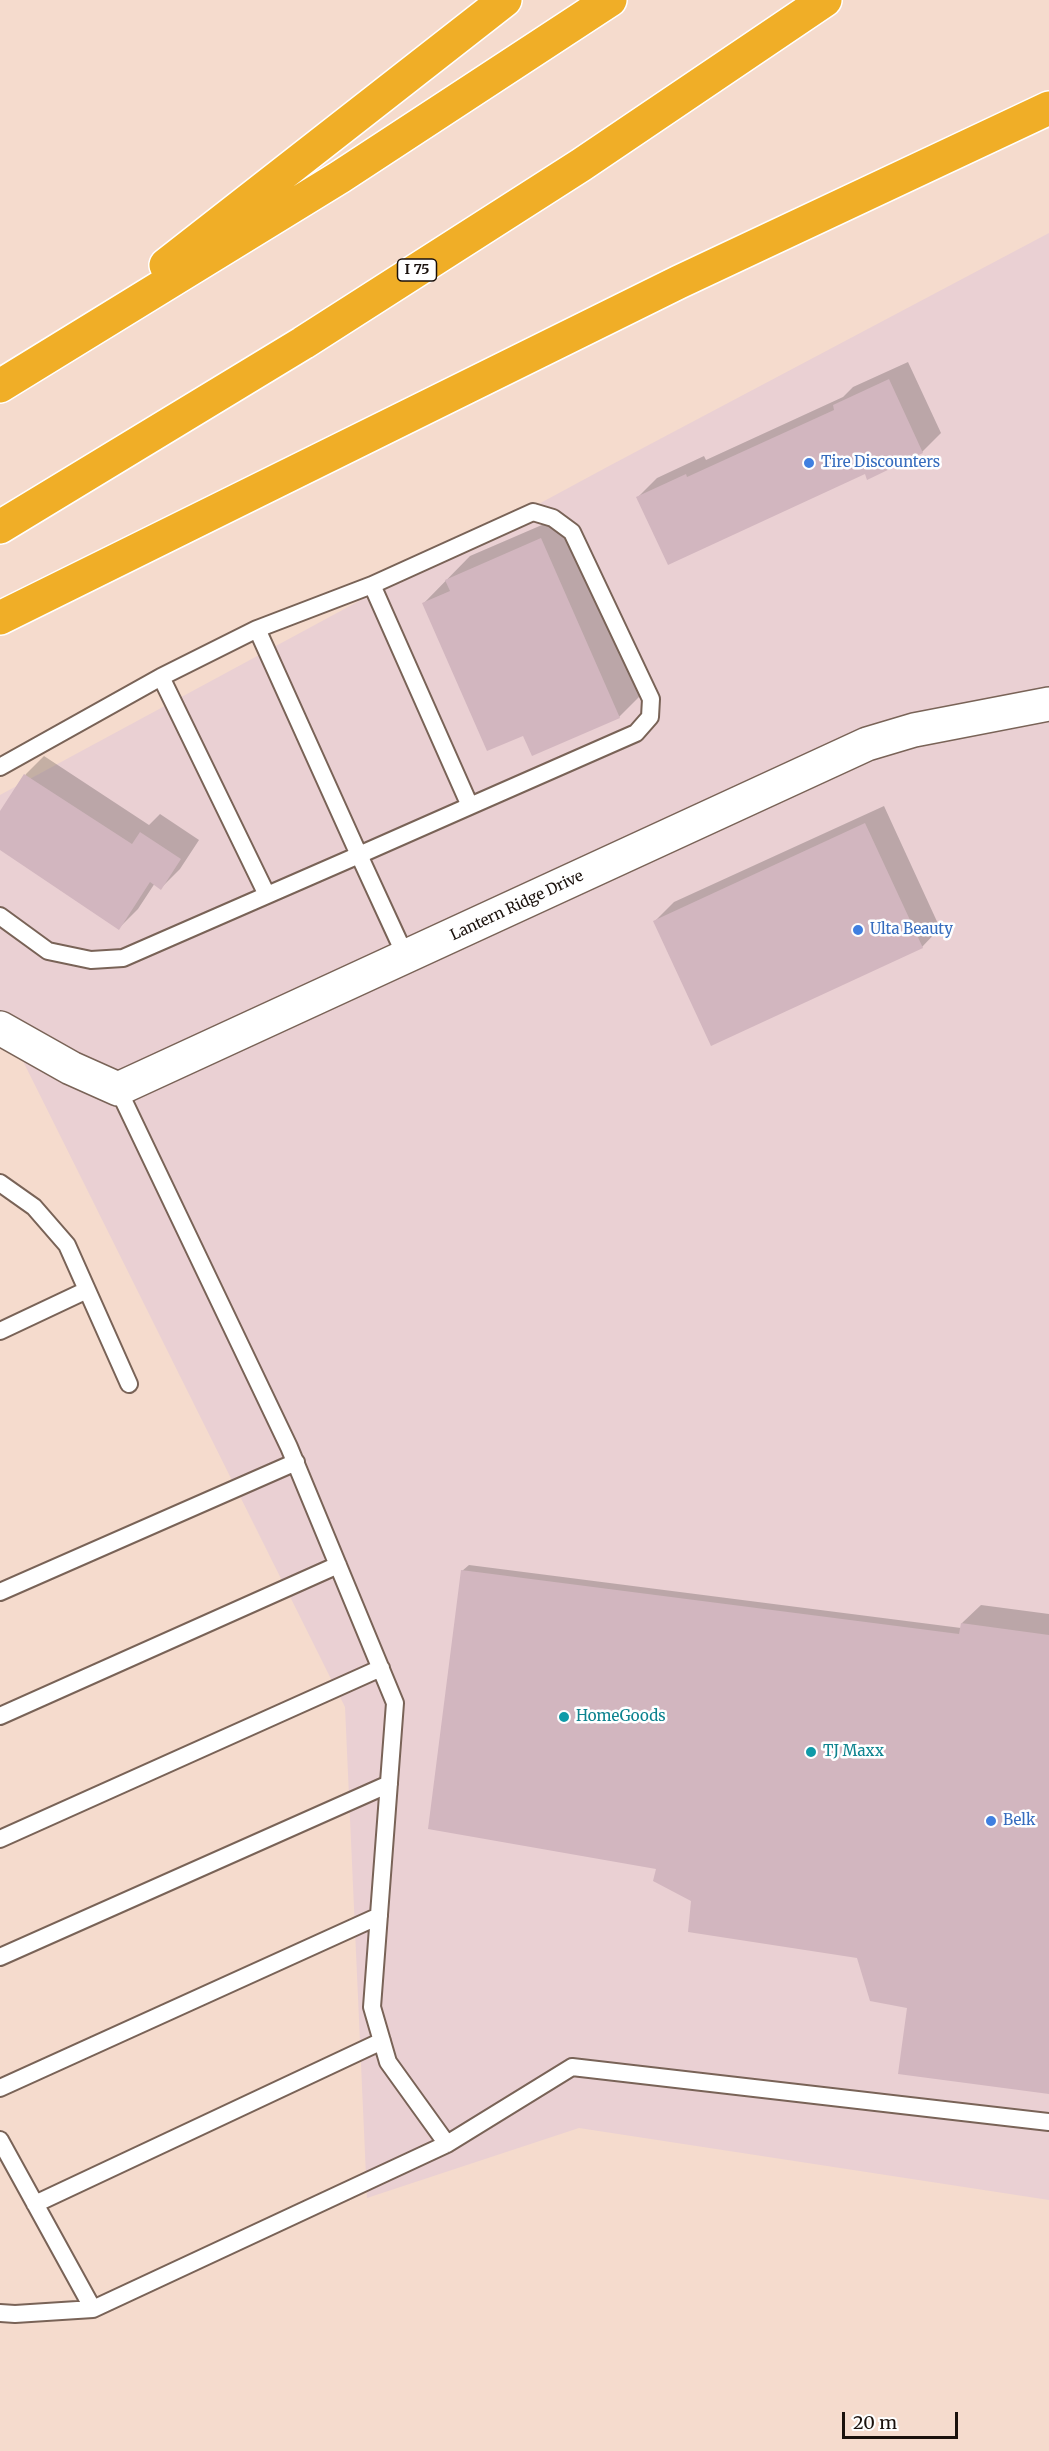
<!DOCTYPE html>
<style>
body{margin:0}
#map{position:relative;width:1049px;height:2451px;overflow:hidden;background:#f5dbcd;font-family:Merriweather,serif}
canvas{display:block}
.scale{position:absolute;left:842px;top:2412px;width:116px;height:27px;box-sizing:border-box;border:3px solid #1a110c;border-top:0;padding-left:8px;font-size:18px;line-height:21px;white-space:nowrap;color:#1a110c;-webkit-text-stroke:4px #fff;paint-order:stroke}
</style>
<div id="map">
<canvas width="1049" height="2451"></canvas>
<div class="scale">20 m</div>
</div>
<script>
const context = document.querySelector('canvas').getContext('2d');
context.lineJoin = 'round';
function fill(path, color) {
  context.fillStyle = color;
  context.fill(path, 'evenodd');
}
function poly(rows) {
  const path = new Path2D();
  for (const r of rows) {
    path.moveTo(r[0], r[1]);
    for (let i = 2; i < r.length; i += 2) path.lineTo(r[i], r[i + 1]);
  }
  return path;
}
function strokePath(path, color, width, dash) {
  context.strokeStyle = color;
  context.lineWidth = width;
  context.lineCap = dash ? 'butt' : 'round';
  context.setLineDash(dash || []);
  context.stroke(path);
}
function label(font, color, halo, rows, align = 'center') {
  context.font = font + ' Merriweather,serif';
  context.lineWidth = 5;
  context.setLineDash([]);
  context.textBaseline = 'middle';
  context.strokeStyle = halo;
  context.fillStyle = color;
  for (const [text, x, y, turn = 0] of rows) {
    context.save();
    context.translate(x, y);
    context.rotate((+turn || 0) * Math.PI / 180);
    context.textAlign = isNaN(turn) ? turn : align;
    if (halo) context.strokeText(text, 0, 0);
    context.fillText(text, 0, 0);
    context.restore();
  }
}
const commercial = poly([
 [1049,233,1049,2200,579,2128,367,2198,345,1707,0,1015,0,795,609,466]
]);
const shadow = poly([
 [908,362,941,433,922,452,865,472,638,497,657,478,704,456,706,460,843,397,853,387],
 [565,515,643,693,619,717,524,734,424,603,470,556],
 [44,756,149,825,160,814,199,840,180,869,161,888,155,883,138,909,119,928,0,848,0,814,26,774],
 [884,806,940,928,922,947,655,921,674,902],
 [469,1565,961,1628,962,1623,981,1605,1049,1614,1049,2092,858,1956,693,1900,657,1868,462,1571]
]);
const building = poly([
 [889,379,923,453,867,480,865,474,668,565,636,497,686,474,687,477,834,410,833,405],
 [541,538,620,718,532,756,523,736,487,751,422,603,450,591,445,580],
 [24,774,132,844,140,832,181,859,161,890,150,882,119,930,0,850,0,811],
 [865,823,923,948,711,1046,653,921],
 [461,1570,959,1634,961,1623,1049,1635,1049,2094,898,2074,907,2008,870,2001,857,1958,688,1932,691,1901,653,1881,656,1869,428,1829]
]);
const service = poly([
 [372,585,533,512,553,518,572,532,651,699,650,717,636,733,470,806],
 [161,677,267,895],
 [0,767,161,677,257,629],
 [0,916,48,951,91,960,123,958,359,855,470,806,372,585,257,629,359,855,406,957],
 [118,1089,289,1447,395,1703,372,2007,388,2062,447,2144],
 [0,1183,34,1207,67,1245,129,1384],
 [0,1331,87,1290],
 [0,1592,296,1462],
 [0,1716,338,1565],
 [0,1839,381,1668],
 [0,1957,389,1784],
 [0,2088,379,1916],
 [0,2140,93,2309],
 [35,2204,382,2041],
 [0,2313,15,2314,93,2309,447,2144,572,2067,1049,2122]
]);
const minor = poly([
 [0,1028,71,1068,118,1089,867,744,914,730,1049,704]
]);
const motorway = poly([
 [166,265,505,0],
 [0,386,340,177,610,0],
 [0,527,303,343,581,165,825,0],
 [0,618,679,282,1049,108]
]);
const markers = [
 [809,463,6,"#3f7fe0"],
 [858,930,6,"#3f7fe0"],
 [564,1717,6,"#0f9aa8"],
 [811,1752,6,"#0f9aa8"],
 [991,1821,6,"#3f7fe0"]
];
const shields = [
 [417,270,39]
];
const shieldNames = [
 ["I 75",417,270]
];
const shopNames = [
 ["Tire Discounters",821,463],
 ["Ulta Beauty",870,930],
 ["Belk",1003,1821]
];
const streetNames = [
 ["Lantern Ridge Drive",517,906,-25]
];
const cultureNames = [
 ["HomeGoods",576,1717],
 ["TJ Maxx",823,1752]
];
fill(commercial, '#ead0d3');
fill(shadow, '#0003');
fill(building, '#d2b6bf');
strokePath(service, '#796357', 20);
strokePath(minor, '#796357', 36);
strokePath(motorway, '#fff', 36);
strokePath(service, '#fff', 16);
strokePath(minor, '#fff', 33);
strokePath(motorway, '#f0ae27', 33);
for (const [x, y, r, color] of markers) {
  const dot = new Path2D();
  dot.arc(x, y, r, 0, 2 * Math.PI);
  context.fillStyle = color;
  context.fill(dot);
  strokePath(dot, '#fff', 2);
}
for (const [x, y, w] of shields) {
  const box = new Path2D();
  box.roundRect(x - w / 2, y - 11, w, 22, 4.5);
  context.fillStyle = '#fff';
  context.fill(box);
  strokePath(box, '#1a110c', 1.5);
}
label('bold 14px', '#1a110c', null, shieldNames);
label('15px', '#366cbe', '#fff', shopNames, 'left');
label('15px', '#1a110c', '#fff', streetNames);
label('15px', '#0d838f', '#fff', cultureNames, 'left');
</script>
